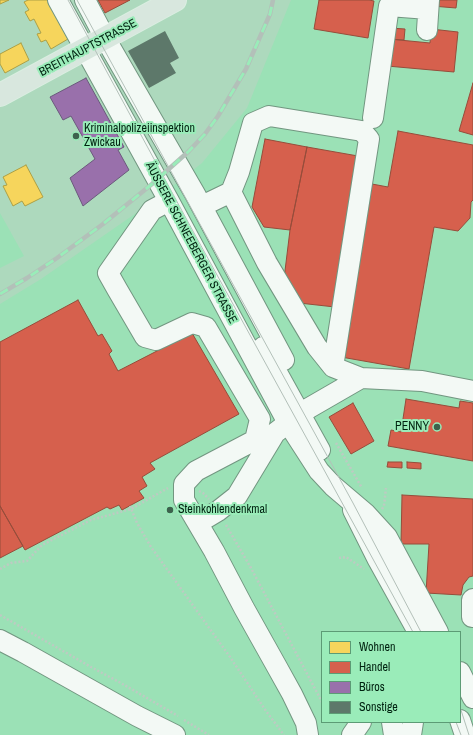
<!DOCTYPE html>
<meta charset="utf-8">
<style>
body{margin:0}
#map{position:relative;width:473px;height:735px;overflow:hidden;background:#add9bd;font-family:"Archivo Narrow",sans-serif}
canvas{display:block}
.legend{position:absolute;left:321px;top:631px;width:140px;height:92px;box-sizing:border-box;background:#9aecb9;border:1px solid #5c9b75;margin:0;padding:5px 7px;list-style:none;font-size:12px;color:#002210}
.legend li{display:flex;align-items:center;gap:8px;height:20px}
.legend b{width:20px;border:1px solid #5c9b75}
</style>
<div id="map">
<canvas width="473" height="735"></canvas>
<ul class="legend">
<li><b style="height:11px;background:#f6d55c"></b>Wohnen</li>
<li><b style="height:11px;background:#d6604d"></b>Handel</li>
<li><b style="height:11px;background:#9970ab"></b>Büros</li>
<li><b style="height:11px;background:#5d786a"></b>Sonstige</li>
</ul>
</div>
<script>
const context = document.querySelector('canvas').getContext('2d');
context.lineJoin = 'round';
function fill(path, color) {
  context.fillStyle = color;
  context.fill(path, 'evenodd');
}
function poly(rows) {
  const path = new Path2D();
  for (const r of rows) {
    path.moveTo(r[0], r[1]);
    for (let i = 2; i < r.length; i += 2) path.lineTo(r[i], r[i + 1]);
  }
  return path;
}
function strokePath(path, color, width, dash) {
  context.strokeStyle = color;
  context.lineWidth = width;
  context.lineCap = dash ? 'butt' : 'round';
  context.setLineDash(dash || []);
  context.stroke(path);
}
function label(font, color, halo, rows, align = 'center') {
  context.font = font + ' "Archivo Narrow",sans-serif';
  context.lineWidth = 4;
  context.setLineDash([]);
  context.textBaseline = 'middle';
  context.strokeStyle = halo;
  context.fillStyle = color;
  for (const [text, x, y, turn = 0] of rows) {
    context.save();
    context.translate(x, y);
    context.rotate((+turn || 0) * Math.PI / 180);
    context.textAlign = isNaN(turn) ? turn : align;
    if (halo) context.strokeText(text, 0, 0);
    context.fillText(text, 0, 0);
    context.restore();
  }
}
const built = poly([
 [291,0,473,0,473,735,0,735,0,304,41,279,155,200,202,163,247,108],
 [322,632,460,632,460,722,322,722],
 [0,213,24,256,0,268]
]);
const homes = poly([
 [0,0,9,0,0,4,0,0],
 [28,0,48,0,68,39,51,49,46,40,41,42,37,34,41,33,34,19,30,21,25,12,29,10,24,2,28,0],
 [21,43,29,60,5,73,0,64,0,54,21,43],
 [26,165,43,197,25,206,22,201,13,206,3,186,7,185,3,177,26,165]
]);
const shops = poly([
 [98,0,130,0,105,13,98,0],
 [319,0,369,0,374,1,368,38,314,29,319,0],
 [432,0,457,0,456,8,432,6,432,0],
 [390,28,405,29,404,40,389,39,390,28],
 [431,29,458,32,454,72,387,66,389,39,430,43,431,29],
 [473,83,473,135,459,131,473,83],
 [398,131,473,145,473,200,471,202,470,218,458,231,434,227,409,369,341,357,372,184,388,187,398,131],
 [265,139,307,147,290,230,264,227,252,207,265,139],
 [307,147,358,156,335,307,299,303,284,279,290,230,307,147],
 [78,300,98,336,102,334,112,351,109,354,118,371,192,333,239,414,150,463,155,469,142,477,147,486,139,491,144,498,122,510,119,505,110,509,107,507,25,550,0,506,0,342,78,300],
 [406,399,459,408,460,401,473,403,473,461,388,446,391,430,401,432,406,399],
 [353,403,374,441,351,454,329,417,353,403],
 [388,462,402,462,402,468,387,467,388,462],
 [407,462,421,463,421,469,407,468,407,462],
 [402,495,473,499,473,576,469,577,463,585,461,595,426,593,429,544,401,544,402,495],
 [0,506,23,546,0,558,0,506]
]);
const offices = poly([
 [86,78,124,147,118,150,129,170,83,206,70,178,95,159,71,116,63,120,50,97,86,78]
]);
const building = poly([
 [165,31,179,58,170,63,176,73,149,88,128,51]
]);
const path = poly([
 [336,443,362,488],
 [199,491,203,493,209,499],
 [130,506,137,523,151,547,230,657,266,711,284,735],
 [382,509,384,506,386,488],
 [226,525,251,568,322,702],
 [339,558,346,557,364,569],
 [0,569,11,563,27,561,42,545,91,520,131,509,168,488],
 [0,615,91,667,119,682,178,716],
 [184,720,209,735]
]);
const minor = poly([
 [58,0,169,201,288,423,319,471,333,486,366,514,387,537,438,632],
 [85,0,105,38,195,194,284,360],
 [427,30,429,0],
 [373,118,389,6,428,9],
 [231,192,267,263,317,347,333,367],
 [169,201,152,210,108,273,117,289,145,337,156,340,192,323,206,327,260,419,255,440,196,471,184,484,184,500,214,551,244,608,277,667,292,694,306,723,308,735],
 [202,206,231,192,239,172,253,123,269,116,362,131,369,139,333,367,361,378,422,381,473,391],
 [263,347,320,450],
 [353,510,378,560,418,632],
 [198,523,218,511,237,496,275,433,288,423,309,408,361,378],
 [472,617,472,600,473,599],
 [0,640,23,652,137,716,175,735],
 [460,672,473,698],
 [460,720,465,735],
 [392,722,394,735],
 [352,735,361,722],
 [411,735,413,722]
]);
const major = poly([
 [0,95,175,0]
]);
const tram = poly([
 [68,0,194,233,413,632],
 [77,0,353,503,421,632],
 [460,707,469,735],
 [456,722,461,735]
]);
const rail = poly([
 [0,294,27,278,57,258,103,224,152,184,189,151,205,134,218,116,246,69,270,14,273,0]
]);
const markers = [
 [76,136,4,"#3d624d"],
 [437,427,4,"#3d624d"],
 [170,510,4,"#3d624d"]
];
const streetNames = [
 ["BREITHAUPTSTRASSE",88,48,-28],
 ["ÄUSSERE SCHNEEBERGER STRASSE",191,243,62]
];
const poiNames = [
 ["Kriminalpolizeiinspektion",84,129],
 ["Zwickau",84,143],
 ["PENNY",429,427,"right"],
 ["Steinkohlendenkmal",178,510]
];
fill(built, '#9be1b6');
fill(homes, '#f6d55c');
strokePath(homes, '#ac9f45', 1);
fill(shops, '#d6604d');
strokePath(shops, '#964d3b', 1);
fill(offices, '#9970ab');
strokePath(offices, '#6b597c', 1);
fill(building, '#5d786a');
strokePath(minor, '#729680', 22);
strokePath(major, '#daeee1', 24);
strokePath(path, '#bdcbc2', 2.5, [2, 2]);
strokePath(minor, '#f3f9f5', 20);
strokePath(major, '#d8e7de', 22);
strokePath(tram, '#b3c0b9', 1);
strokePath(rail, '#b3c0b9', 4.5);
strokePath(rail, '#9aecb9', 3, [9]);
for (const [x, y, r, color] of markers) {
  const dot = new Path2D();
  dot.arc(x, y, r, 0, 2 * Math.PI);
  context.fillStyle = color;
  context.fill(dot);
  strokePath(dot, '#9aecb9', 1.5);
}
label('12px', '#002210', '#9aecb9', streetNames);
label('12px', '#002210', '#9aecb9', poiNames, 'left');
</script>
